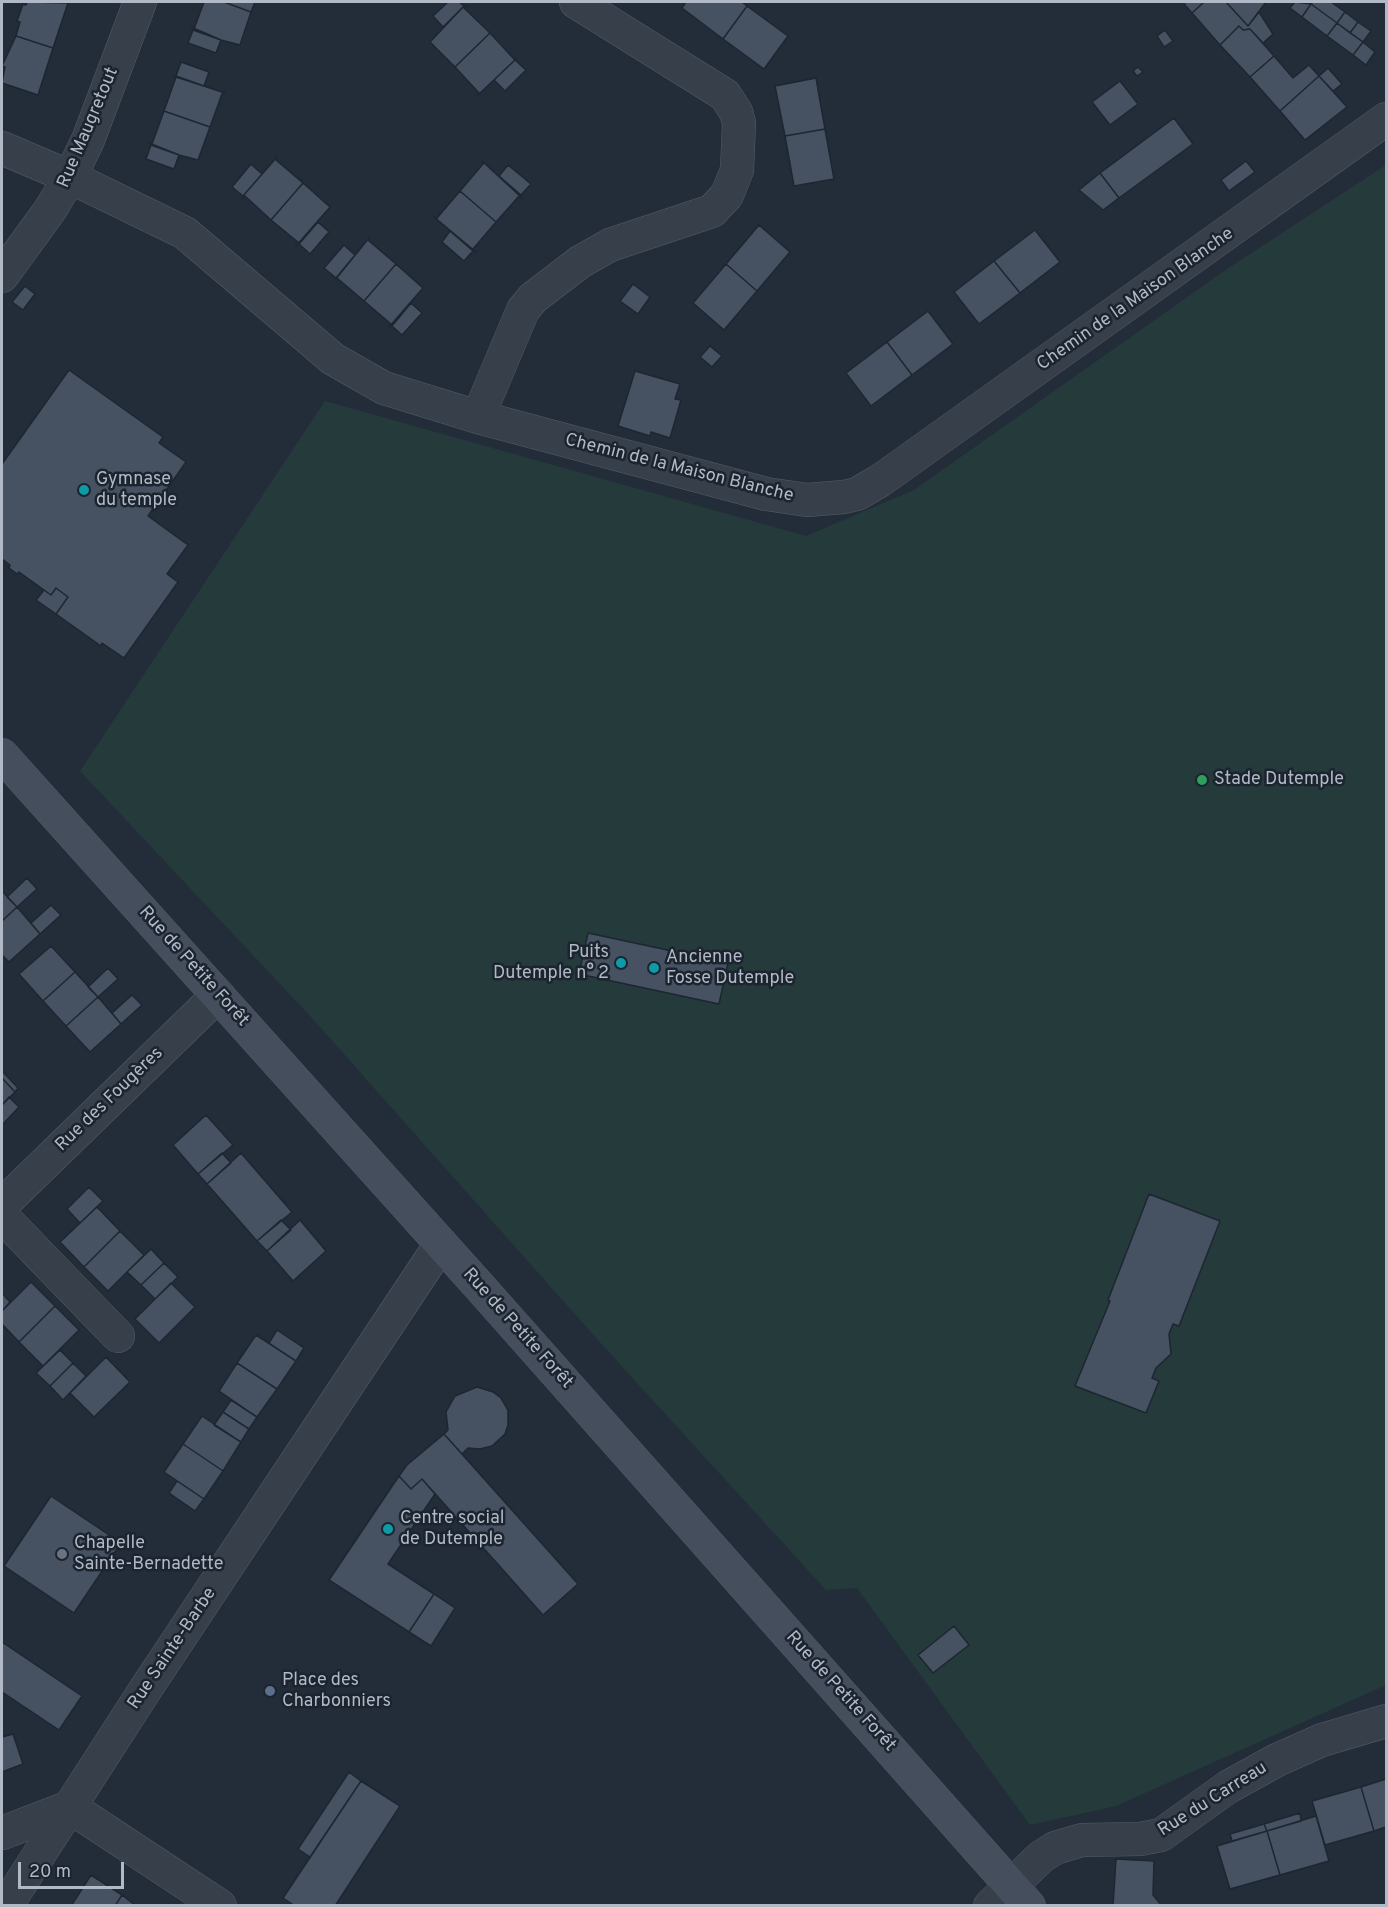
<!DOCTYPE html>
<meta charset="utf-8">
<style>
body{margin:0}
#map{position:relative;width:1388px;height:1907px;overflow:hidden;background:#232d39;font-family:Overpass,sans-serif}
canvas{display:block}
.frame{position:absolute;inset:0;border:3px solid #b1b9c6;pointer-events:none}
.scale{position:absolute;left:18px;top:1862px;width:106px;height:27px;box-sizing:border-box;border:3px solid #b1b9c6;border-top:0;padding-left:8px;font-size:18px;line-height:21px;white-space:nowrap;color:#b1b9c6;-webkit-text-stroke:4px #1b242f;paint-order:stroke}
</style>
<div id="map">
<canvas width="1388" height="1907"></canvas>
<div class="frame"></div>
<div class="scale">20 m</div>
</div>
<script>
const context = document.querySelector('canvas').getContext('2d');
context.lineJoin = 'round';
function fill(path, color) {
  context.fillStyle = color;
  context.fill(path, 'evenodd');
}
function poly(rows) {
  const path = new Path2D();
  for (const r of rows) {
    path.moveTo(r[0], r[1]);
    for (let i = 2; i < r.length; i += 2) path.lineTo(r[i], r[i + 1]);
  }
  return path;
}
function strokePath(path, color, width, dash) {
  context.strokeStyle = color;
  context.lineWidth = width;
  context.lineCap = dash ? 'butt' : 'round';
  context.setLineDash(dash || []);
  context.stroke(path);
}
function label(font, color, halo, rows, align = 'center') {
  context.font = font + ' Overpass,sans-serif';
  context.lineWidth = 5;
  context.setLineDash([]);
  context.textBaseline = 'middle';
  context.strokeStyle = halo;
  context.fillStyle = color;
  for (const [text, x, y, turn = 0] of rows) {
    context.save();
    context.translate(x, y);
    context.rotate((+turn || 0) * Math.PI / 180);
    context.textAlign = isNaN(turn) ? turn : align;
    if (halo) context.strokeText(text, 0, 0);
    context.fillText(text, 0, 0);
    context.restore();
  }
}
const green = poly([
 [1386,165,1386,1685,1116,1806,1030,1825,857,1588,826,1590,606,1349,311,1017,80,771,325,401,806,536,914,490,1227,269]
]);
const building = poly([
 [27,2,68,3,53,48,16,36,20,22,17,21,23,4,26,5,27,2],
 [204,2,224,2,251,12,240,45,221,40,191,27,194,29,204,2],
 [224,2,255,2,251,12,224,2],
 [448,2,459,2,464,6,443,27,433,16,448,2],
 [686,2,742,2,747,6,723,39,682,8,686,2],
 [1186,2,1204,2,1192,13,1184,4,1186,2],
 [1204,2,1226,2,1248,26,1259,12,1273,34,1263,43,1250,29,1243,30,1239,26,1220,45,1192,13,1204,2],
 [1226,2,1266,2,1248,26,1226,2],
 [1295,2,1311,4,1302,17,1290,8,1295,2],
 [1313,2,1331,2,1345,12,1337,23,1311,4,1313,2],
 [1311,4,1337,23,1327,36,1302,17,1311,4],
 [464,6,467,6,464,8,490,33,455,67,430,42,464,6],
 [747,6,788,36,764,69,723,39,747,6],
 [1345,12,1358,22,1350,33,1337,23,1345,12],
 [1358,22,1371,31,1363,42,1350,33,1358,22],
 [1337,23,1363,42,1353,55,1327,36,1337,23],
 [1239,26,1243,30,1250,29,1274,56,1250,77,1220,45,1239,26],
 [193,30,221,40,216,53,188,43,193,30],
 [1165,30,1173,41,1164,47,1157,36,1165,30],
 [490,33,514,59,517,58,478,95,479,93,455,67,490,33],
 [16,36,53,48,38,95,2,83,5,67,2,66,16,36],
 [1363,42,1375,52,1366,65,1353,55,1363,42],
 [1274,56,1293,78,1309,65,1319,76,1280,111,1250,77,1274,56],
 [515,60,526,70,505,91,494,80,515,60],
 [181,62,209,72,204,86,176,76,181,62],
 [1138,67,1143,72,1137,76,1133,71,1138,67],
 [1328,68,1342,84,1333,91,1319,76,1328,68],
 [173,76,225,93,222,94,210,127,164,111,176,77,173,76],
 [1319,76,1347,107,1305,140,1280,111,1319,76],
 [816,78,825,129,785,136,775,86,816,78],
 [1120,81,1138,104,1110,125,1092,102,1120,81],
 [164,111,210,127,198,160,179,155,149,143,152,144,164,111],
 [1174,118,1193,144,1119,198,1100,173,1174,118],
 [825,129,834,179,794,186,785,136,825,129],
 [151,145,179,155,174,169,146,159,151,145],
 [277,157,276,160,303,183,271,220,245,196,242,199,243,196,277,157],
 [482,161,522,198,520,195,496,222,460,191,483,164,482,161],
 [1246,161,1255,172,1229,191,1221,180,1246,161],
 [251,164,262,174,243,196,232,187,251,164],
 [508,165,531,184,521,195,499,176,508,165],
 [1100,173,1119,198,1103,210,1079,190,1100,173],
 [303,183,330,207,296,246,299,243,271,220,303,183],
 [460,191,496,222,473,249,476,252,434,217,437,218,460,191],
 [318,222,329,232,310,254,299,244,318,222],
 [759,225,790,252,757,291,726,264,759,225],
 [1035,230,1060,262,1020,293,994,261,1035,230],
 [450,231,473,251,464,261,442,242,450,231],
 [369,238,369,241,396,264,364,301,337,278,335,280,369,238],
 [344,245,355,255,336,278,324,268,344,245],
 [994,261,1020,293,979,324,954,292,994,261],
 [396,264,423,288,389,327,391,324,364,301,396,264],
 [726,264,757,291,724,330,693,303,726,264],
 [633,284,650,297,638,314,620,301,633,284],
 [25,286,35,294,23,310,12,302,25,286],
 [411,303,422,313,402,335,392,326,411,303],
 [928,311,953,344,912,375,887,342,928,311],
 [887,342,912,375,871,406,846,373,887,342],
 [710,346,722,356,712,367,700,357,710,346],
 [69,370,163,437,159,443,186,462,148,516,188,545,167,574,178,582,124,658,102,643,101,646,56,614,68,597,56,588,51,595,19,572,17,574,9,568,10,565,2,559,2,464,69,370],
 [635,371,680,384,675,399,681,400,670,438,651,432,650,436,618,426,635,371],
 [56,588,68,597,56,614,36,600,44,590,51,595,56,588],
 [27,878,37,889,17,907,7,897,27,878],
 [2,891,17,907,2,921,2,891],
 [51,905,61,915,40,934,31,923,51,905],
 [17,907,40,934,9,962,2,955,2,921,17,907],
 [588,933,728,963,719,1004,579,974,588,933],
 [51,946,75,972,43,1001,19,974,51,946],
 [108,968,118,979,98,997,88,987,108,968],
 [75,972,98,997,66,1026,43,1001,75,972],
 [132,995,142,1005,121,1024,112,1013,132,995],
 [98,997,121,1024,90,1052,66,1026,98,997],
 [2,1071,18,1088,15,1092,2,1078,2,1071],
 [2,1078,15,1092,2,1105,2,1078],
 [9,1097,19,1107,2,1125,2,1105,9,1097],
 [206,1115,233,1145,198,1174,173,1145,206,1115],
 [222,1153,231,1163,207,1184,198,1174,222,1153],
 [241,1153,292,1212,257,1241,207,1184,241,1153],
 [89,1187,103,1201,80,1223,67,1209,89,1187],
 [1149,1194,1220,1221,1179,1326,1173,1324,1169,1334,1171,1354,1156,1368,1152,1378,1159,1381,1146,1413,1075,1386,1110,1301,1108,1300,1149,1194],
 [97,1207,120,1231,84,1267,60,1242,97,1207],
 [281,1220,291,1230,267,1251,257,1241,281,1220],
 [300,1220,326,1251,293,1281,267,1251,300,1220],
 [120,1231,144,1255,108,1291,84,1267,120,1231],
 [151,1249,164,1263,141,1285,127,1272,151,1249],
 [164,1263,178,1277,155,1299,141,1285,164,1263],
 [31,1282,55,1306,19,1342,2,1324,2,1311,31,1282],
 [171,1283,195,1307,159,1343,135,1319,171,1283],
 [2,1293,10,1302,2,1311,2,1293],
 [55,1306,79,1330,43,1366,19,1342,55,1306],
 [277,1330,304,1348,296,1361,269,1343,277,1330],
 [256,1335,296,1361,277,1389,237,1363,256,1335],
 [60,1350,73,1363,50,1386,36,1373,60,1350],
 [106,1357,130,1382,94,1417,70,1393,106,1357],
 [73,1363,86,1376,63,1400,50,1386,73,1363],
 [237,1363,277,1389,257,1417,219,1391,237,1363],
 [477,1387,493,1392,501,1398,508,1410,508,1425,505,1434,492,1446,480,1449,468,1448,462,1454,444,1434,448,1430,446,1412,455,1396,477,1387],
 [231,1400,257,1417,249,1429,223,1412,231,1400],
 [223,1412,249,1429,241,1442,214,1425,223,1412],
 [202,1416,241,1442,223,1471,183,1444,202,1416],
 [444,1434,578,1584,543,1615,422,1479,411,1489,399,1476,407,1465,444,1434],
 [183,1444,223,1471,204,1499,164,1472,183,1444],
 [399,1476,411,1489,422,1479,435,1494,388,1564,434,1594,409,1632,329,1580,399,1476],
 [177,1481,204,1499,195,1511,169,1493,177,1481],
 [51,1496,121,1543,74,1613,4,1566,51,1496],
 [434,1594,455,1608,431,1646,409,1632,434,1594],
 [954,1626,969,1645,933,1673,918,1655,954,1626],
 [2,1642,82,1696,59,1730,2,1692,2,1642],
 [13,1734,23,1764,2,1772,2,1737,13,1734],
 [349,1772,361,1781,310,1857,298,1849,349,1772],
 [1386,1779,1386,1827,1374,1831,1361,1787,1386,1779],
 [361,1781,400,1806,335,1906,295,1906,283,1898,361,1781],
 [1361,1787,1374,1831,1325,1845,1312,1801,1361,1787],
 [1300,1813,1301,1821,1267,1831,1264,1824,1300,1813],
 [1316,1816,1329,1861,1280,1875,1267,1831,1316,1816],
 [1264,1824,1267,1831,1232,1841,1230,1834,1264,1824],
 [1267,1831,1280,1875,1230,1889,1217,1846,1267,1831],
 [1116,1859,1154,1861,1153,1895,1162,1906,1113,1906,1116,1859],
 [91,1875,122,1895,115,1906,71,1906,91,1875],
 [122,1895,136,1906,115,1906,122,1895]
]);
const street = poly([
 [2,148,70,177,185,233,333,359,384,388,478,417,766,494,807,500,844,497,857,494,881,480,1386,119],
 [2,276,50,210,70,177,88,140,140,2],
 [478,417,523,310,533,298,580,262,610,245,712,211,727,195,737,170,739,123,736,112,725,95,576,2],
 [2,1205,218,995],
 [2,1216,118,1336],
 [70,1807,220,1906],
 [2,1833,70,1807],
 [6,1906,145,1690,441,1244],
 [990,1906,1041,1857,1055,1848,1082,1840,1140,1839,1161,1835,1228,1787,1277,1760,1322,1740,1386,1721]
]);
const secondary = poly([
 [2,755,479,1286,1029,1906]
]);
const markers = [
 [84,490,6,"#0f9aa8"],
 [1202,780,6,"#2e9e5b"],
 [621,963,6,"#0f9aa8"],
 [654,968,6,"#0f9aa8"],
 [388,1529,6,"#0f9aa8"],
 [62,1554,6,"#6b7280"],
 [270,1691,6,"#5c6f8a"]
];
const streetNames = [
 ["Rue Maugretout",89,128,-67],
 ["Chemin de la Maison Blanche",1136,300,-35],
 ["Chemin de la Maison Blanche",679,469,14],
 ["Rue de Petite Forêt",193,967,48],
 ["Rue des Fougères",110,1100,-44],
 ["Rue de Petite Forêt",517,1329,48],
 ["Rue Sainte-Barbe",173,1649,-56],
 ["Rue de Petite Forêt",840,1692,48],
 ["Rue du Carreau",1213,1800,-32]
];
const poiNames = [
 ["Gymnase",96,480],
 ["du temple",96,501],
 ["Stade Dutemple",1214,780],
 ["Puits",609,953,"right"],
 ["Dutemple n° 2",609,974,"right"],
 ["Ancienne",666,958],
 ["Fosse Dutemple",666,979],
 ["Centre social",400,1519],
 ["de Dutemple",400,1540],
 ["Chapelle",74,1544],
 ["Sainte-Bernadette",74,1565],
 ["Place des",282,1681],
 ["Charbonniers",282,1702]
];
fill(green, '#253a3b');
fill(building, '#465261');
strokePath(building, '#1d2631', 1.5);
strokePath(street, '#545c68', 34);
strokePath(secondary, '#545c68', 34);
strokePath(street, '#363f4a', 33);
strokePath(secondary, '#444e5d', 33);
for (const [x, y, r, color] of markers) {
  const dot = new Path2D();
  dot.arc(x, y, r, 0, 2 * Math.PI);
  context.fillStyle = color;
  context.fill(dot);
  strokePath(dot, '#1b242f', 2);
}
label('18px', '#b1b9c6', '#1b242f', streetNames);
label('18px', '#b1b9c6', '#1b242f', poiNames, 'left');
</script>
